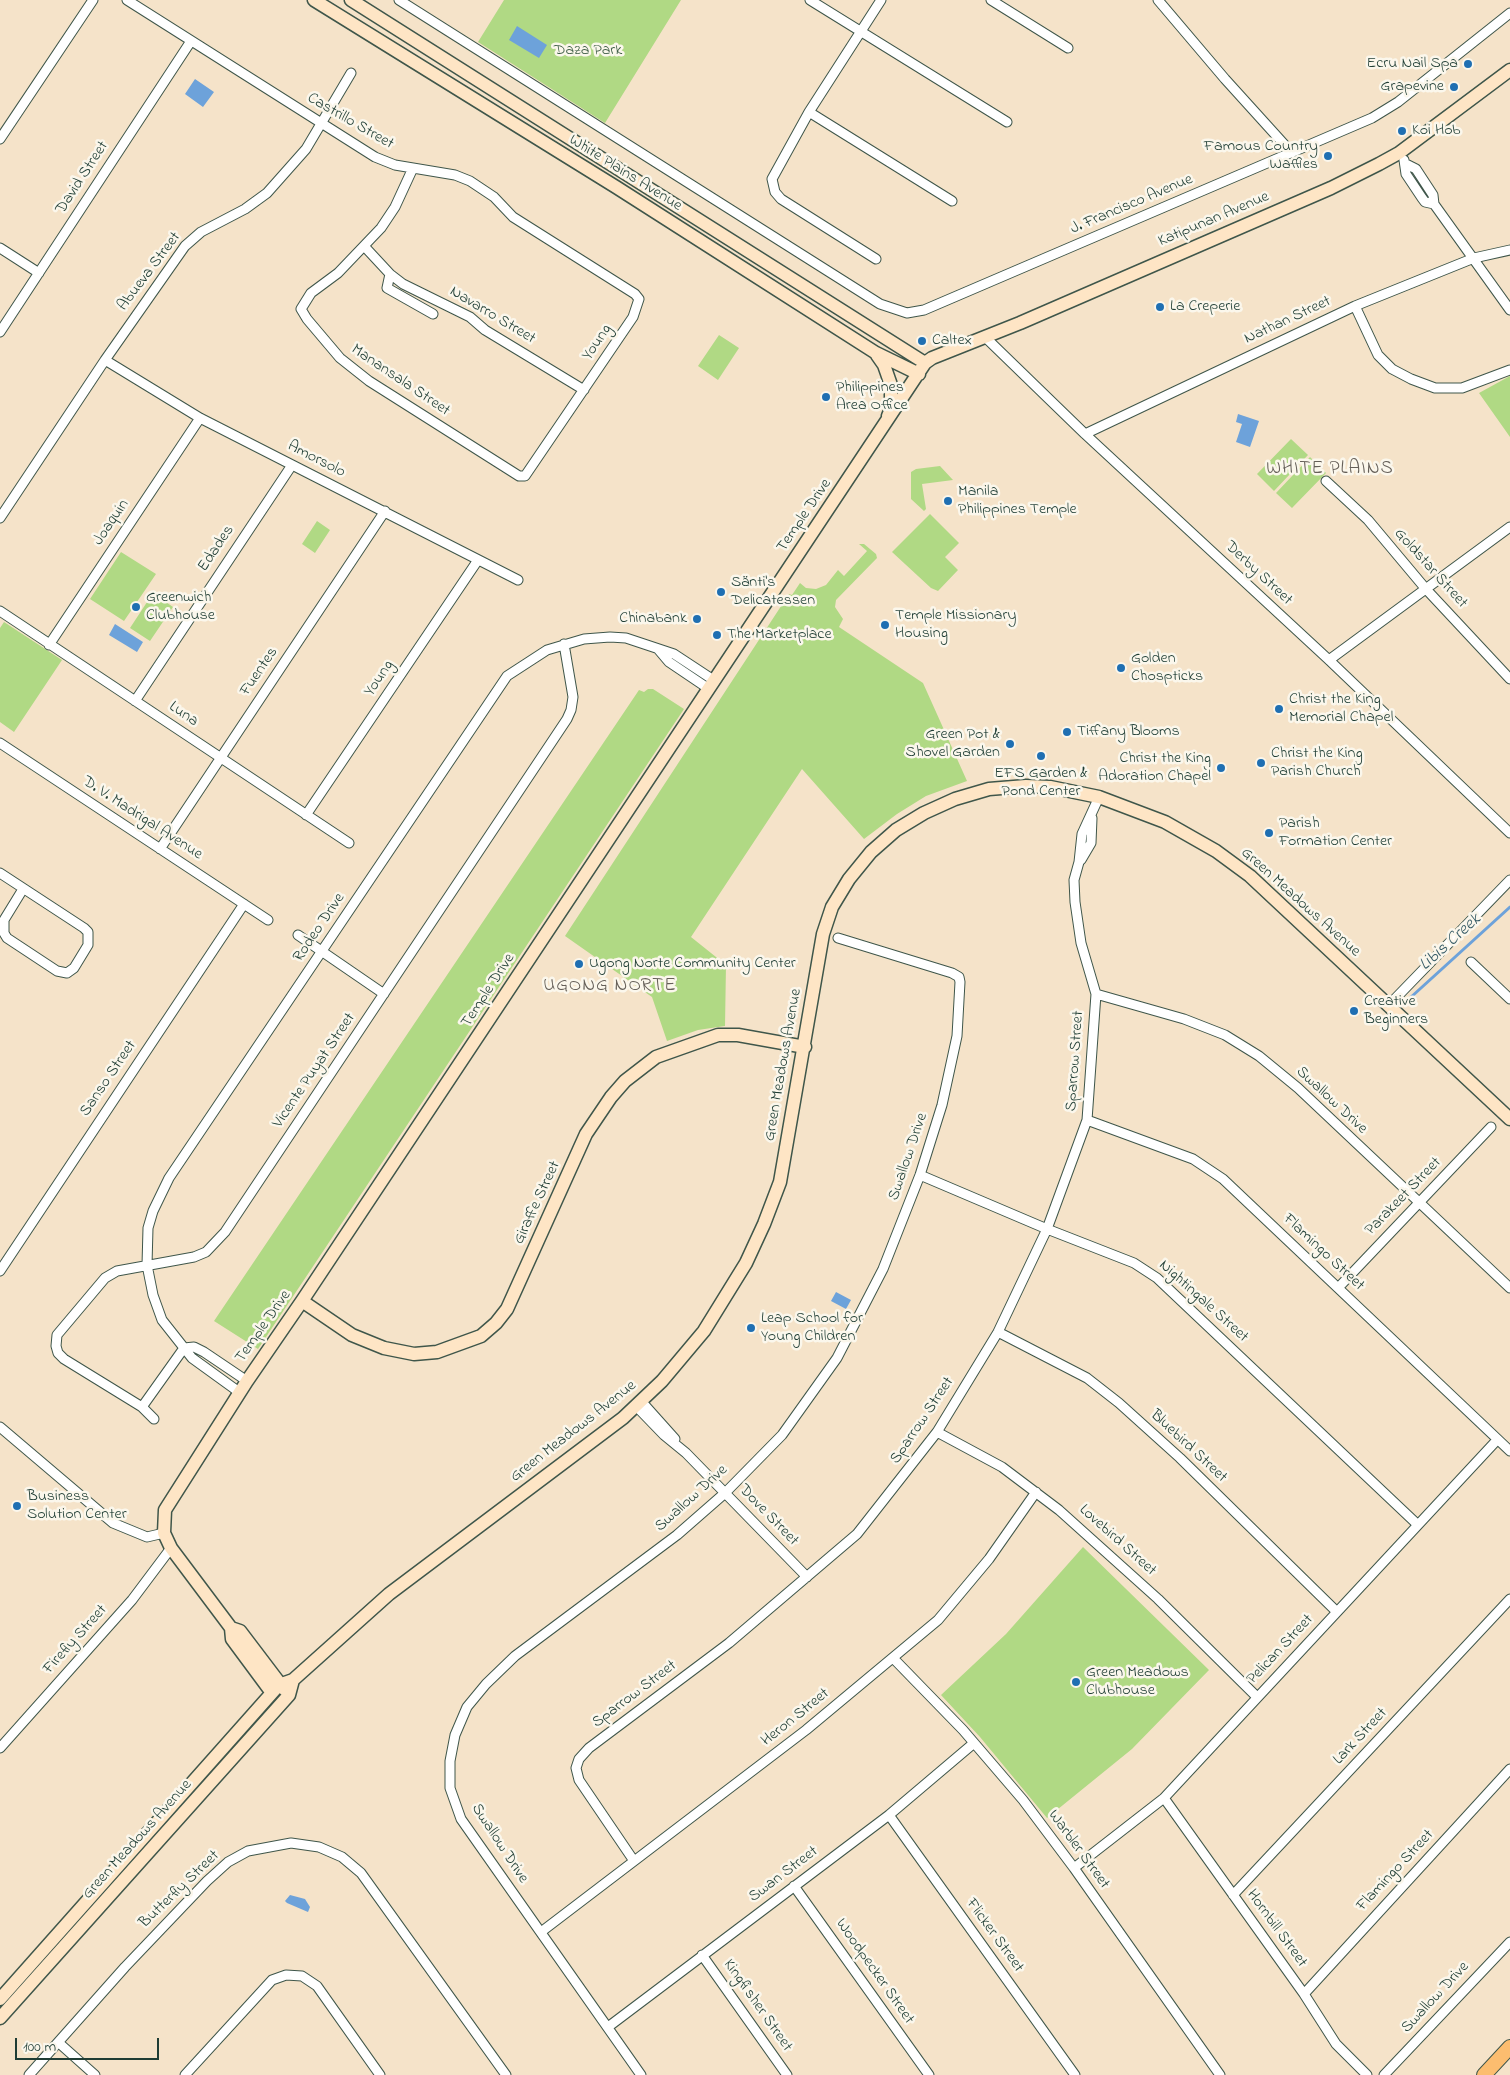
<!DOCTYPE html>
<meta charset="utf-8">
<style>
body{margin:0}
#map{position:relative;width:1510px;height:2075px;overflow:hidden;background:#f5e3c9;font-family:"Indie Flower",sans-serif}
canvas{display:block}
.scale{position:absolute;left:15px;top:2038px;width:144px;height:22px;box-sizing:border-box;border:2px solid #1f3d34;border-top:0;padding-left:6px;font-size:15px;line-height:18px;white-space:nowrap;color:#1f3d34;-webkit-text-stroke:4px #fbf7ec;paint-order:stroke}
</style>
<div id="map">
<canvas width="1510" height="2075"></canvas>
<div class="scale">100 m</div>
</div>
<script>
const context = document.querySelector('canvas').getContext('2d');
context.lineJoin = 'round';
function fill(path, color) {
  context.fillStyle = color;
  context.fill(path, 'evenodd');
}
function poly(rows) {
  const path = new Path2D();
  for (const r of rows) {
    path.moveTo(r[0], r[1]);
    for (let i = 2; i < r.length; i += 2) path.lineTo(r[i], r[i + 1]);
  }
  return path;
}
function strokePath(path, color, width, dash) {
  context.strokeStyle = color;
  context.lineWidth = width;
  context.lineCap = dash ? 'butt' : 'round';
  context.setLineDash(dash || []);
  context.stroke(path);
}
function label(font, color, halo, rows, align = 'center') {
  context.font = font + ' "Indie Flower",sans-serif';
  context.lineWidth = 5;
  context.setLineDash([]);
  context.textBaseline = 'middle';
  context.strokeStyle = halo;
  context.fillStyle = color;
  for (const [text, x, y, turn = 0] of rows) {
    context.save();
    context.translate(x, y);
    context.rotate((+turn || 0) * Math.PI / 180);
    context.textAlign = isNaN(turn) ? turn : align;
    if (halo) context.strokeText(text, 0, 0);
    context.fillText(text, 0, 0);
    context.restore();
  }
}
const green = poly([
 [504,0,681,0,605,123,478,42],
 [719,335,739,348,718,380,698,366],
 [1510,376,1510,437,1479,393],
 [1291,439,1308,455,1274,491,1257,474],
 [1310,457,1326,473,1292,508,1276,493],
 [940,466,953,480,922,484,926,509,924,511,911,499,911,472,916,469],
 [930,514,959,543,945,557,958,570,938,591,931,588,892,552],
 [317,521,330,530,315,553,302,544],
 [859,544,864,544,876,554,877,558,836,600,835,607,843,619,839,627,923,683,967,781,926,796,897,814,864,839,802,769,691,937,726,965,725,1026,698,1030,667,1041,652,997,565,936,789,594,792,595,800,583,806,588,816,589,826,585,838,570,844,576,867,551],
 [121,552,156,574,124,621,90,599],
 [153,593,173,607,150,641,130,628],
 [4,622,62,660,14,732,0,722,0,628],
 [648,689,653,689,684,709,258,1349,214,1321,639,690,644,692],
 [1083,1547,1209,1670,1132,1749,1047,1818,980,1737,941,1695,1006,1634]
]);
const water = poly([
 [517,26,547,45,539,58,509,40],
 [195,79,214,92,203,107,185,94],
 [1238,414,1259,421,1250,447,1236,442,1242,424,1236,422],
 [115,624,143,642,137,652,109,635],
 [836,1292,851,1300,846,1309,831,1301],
 [290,1895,305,1899,310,1907,308,1912,287,1903,285,1901]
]);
const stream = poly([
 [1410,998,1510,907]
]);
const street = poly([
 [127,0,375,157,395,165,455,175,470,181,494,197,513,217,635,294,639,299,633,317,525,476,519,476,369,381,340,358,307,319,301,309,311,293,338,273,381,228,395,207,413,168],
 [399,0,880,304,907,313,924,310,1372,118,1398,102,1510,13],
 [810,0,1007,122],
 [991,0,1068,48],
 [1158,0,1225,79,1292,153],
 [809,112,881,0],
 [0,139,93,0],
 [1404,160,1406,174,1422,198,1425,202,1434,204],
 [1406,164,1416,169,1433,195,1434,204,1510,310],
 [364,246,390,274,403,284,470,317,485,330,584,390],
 [0,248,39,273],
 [876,259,781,199,775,192,772,179,809,112,952,201],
 [390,274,387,288,433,314],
 [1355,306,1378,355,1392,369,1411,379,1435,388,1462,388,1510,370],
 [0,332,191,41],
 [985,337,1085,434,1329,660,1510,833],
 [105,360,200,418,518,580],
 [1085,434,1355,306,1474,258,1510,250],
 [1326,481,1368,520,1425,588,1510,679],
 [0,518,105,360,185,246,201,232,245,209,267,193,306,149,351,73],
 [0,611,349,843],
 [49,645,200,418],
 [658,649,669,662,709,689],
 [1329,660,1510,527],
 [135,701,292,465],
 [0,743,268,920],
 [306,815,478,560],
 [160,849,385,511],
 [1081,860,1091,843,1092,818],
 [0,873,84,928,88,932,88,945,74,968,67,973,57,971,7,938,4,933,4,920,23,889],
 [298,935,384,994],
 [1471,962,1510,999],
 [1096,994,1184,1019,1225,1035,1259,1056,1298,1088,1510,1288],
 [1389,1005,1510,880],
 [1087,1120,1193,1159,1223,1179,1510,1451],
 [920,1175,1047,1229,1134,1263,1157,1278,1418,1525],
 [0,1271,244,904],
 [1338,1288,1491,1127],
 [998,1332,1087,1378,1119,1403,1180,1458,1337,1612],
 [184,1348,194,1347,204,1352,247,1381],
 [239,1392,192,1358,162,1320,153,1295,147,1265,148,1228,153,1211,169,1178,507,676,547,650,584,639,610,637,626,638,674,654,715,681],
 [641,1401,675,1439],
 [636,1406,664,1435,686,1453,807,1577],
 [142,1407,184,1348],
 [154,1419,142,1407,64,1359,58,1353,56,1346,57,1335,105,1278,117,1271,194,1257,206,1252,225,1232,567,719,571,710,573,697,564,644],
 [0,1427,113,1523,147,1537,164,1533],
 [937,1432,1002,1467,1059,1510,1158,1599,1257,1697],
 [893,1658,963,1730,1023,1800,1074,1868,1220,2075],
 [0,1748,132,1600,171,1548],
 [1164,1798,1304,1994,1336,2044,1367,2075],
 [889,1815,1075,2075],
 [634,1861,579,1780,576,1768,579,1759,589,1748,729,1643,857,1534,937,1432,998,1332,1047,1229,1087,1120,1096,994,1081,943,1075,902,1074,880,1079,862,1082,834,1099,797],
 [1074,1868,1164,1798,1497,1440],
 [794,1886,929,2075],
 [1233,1895,1510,1599],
 [541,1932,806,1730,938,1620,989,1559,1036,1492],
 [702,1955,787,2075],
 [1304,1994,1510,1769],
 [608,2027,889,1815,974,1743],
 [59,2043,95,2075],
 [29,2075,125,1967,207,1881,228,1862,248,1851,291,1843,319,1847,342,1857,361,1873,506,2075],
 [185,2075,272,1980,286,1975,302,1976,317,1986,380,2075],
 [641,2075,461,1819,450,1788,450,1761,455,1735,467,1707,486,1684,515,1656,677,1535,725,1493,782,1435,837,1358,883,1269,920,1175,942,1105,957,1036,960,982,959,977,952,973,838,938],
 [1384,2075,1510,1942]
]);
const secondary = poly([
 [314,0,616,187,876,353,919,374],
 [351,0,925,363],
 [877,355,884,365,891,385,891,409,888,416],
 [302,1301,352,1335,384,1348,414,1354,437,1352,481,1336,496,1323,507,1309,586,1134,611,1097,625,1081,656,1057,718,1035,738,1035,805,1047],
 [231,1628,240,1631,284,1689],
 [272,1693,232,1639,231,1628,171,1548,164,1533,165,1510,247,1381,302,1301,925,363,932,358,1020,323,1331,188,1379,164,1399,153,1510,70],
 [0,1999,279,1685,293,1680,389,1594,623,1418,662,1381,704,1331,746,1263,764,1224,780,1182,823,934,832,907,849,879,871,852,896,830,924,813,955,799,989,789,1026,786,1050,787,1099,797,1165,822,1216,851,1250,876,1510,1119],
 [0,2018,289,1695,293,1680]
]);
const primary = poly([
 [1484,2075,1510,2047]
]);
const markers = [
 [1468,64,5,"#1f6fb2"],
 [1454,87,5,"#1f6fb2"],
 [1402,131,5,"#1f6fb2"],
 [1328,156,5,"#1f6fb2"],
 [1160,307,5,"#1f6fb2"],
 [922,341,5,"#1f6fb2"],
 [826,397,5,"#1f6fb2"],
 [948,501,5,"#1f6fb2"],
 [721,592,5,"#1f6fb2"],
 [136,607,5,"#1f6fb2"],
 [697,619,5,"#1f6fb2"],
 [885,625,5,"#1f6fb2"],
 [717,635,5,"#1f6fb2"],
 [1121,668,5,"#1f6fb2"],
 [1279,709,5,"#1f6fb2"],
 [1067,732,5,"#1f6fb2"],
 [1010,744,5,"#1f6fb2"],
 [1041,756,5,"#1f6fb2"],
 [1261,763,5,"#1f6fb2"],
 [1221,768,5,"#1f6fb2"],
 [1269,833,5,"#1f6fb2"],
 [579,964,5,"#1f6fb2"],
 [1354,1011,5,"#1f6fb2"],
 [751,1328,5,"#1f6fb2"],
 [17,1506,5,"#1f6fb2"],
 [1076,1682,5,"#1f6fb2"]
];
const parkNames = [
 ["Daza Park",588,51]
];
const poiNames = [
 ["Ecru Nail Spa",1458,64,"right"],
 ["Grapevine",1444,87,"right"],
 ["Koi Hob",1412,131],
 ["Famous Country",1318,147,"right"],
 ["Waffles",1318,165,"right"],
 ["La Creperie",1170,307],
 ["Caltex",932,341],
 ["Philippines",836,388],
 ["Area Office",836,406],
 ["Manila",958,492],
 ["Philippines Temple",958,510],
 ["Sänti's",731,583],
 ["Delicatessen",731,601],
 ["Greenwich",146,598],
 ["Clubhouse",146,616],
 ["Temple Missionary",895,616],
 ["Housing",895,634],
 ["Chinabank",687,619,"right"],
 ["The Marketplace",727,635],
 ["Golden",1131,659],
 ["Chospticks",1131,677],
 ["Christ the King",1289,700],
 ["Memorial Chapel",1289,718],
 ["Tiffany Blooms",1077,732],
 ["Green Pot &",1000,735,"right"],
 ["Shovel Garden",1000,753,"right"],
 ["Christ the King",1271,754],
 ["Parish Church",1271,772],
 ["Christ the King",1211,759,"right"],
 ["Adoration Chapel",1211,777,"right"],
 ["EFS Garden &",1041,774,"center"],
 ["Pond Center",1041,792,"center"],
 ["Parish",1279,824],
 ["Formation Center",1279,842],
 ["Ugong Norte Community Center",589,964],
 ["Creative",1364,1002],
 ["Beginners",1364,1020],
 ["Leap School for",761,1319],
 ["Young Children",761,1337],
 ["Business",27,1497],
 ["Solution Center",27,1515],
 ["Green Meadows",1086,1673],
 ["Clubhouse",1086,1691]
];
const streetNames = [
 ["Castrillo Street",350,122,30],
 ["White Plains Avenue",625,174,32],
 ["David Street",83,178,-57],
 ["J. Francisco Avenue",1132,205,-23],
 ["Katipunan Avenue",1214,220,-23],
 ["Abueva Street",150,272,-53],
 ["Navarro Street",492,316,31],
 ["Nathan Street",1288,321,-25],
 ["Young",598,343,-56],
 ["Manansala Street",400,381,34],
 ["Amorsolo",316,460,27],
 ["Temple Drive",805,516,-56],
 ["Joaquin",112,523,-56],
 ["Edades",217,549,-56],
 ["Goldstar Street",1430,569,48],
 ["Derby Street",1258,574,43],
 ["Fuentes",260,672,-56],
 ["Young",380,679,-56],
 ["Luna",183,715,34],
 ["D. V. Madrigal Avenue",142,819,33],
 ["Green Meadows Avenue",1300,903,42],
 ["Rodeo Drive",320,928,-56],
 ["Temple Drive",489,991,-57],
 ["Sparrow Street",1076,1061,-86],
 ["Green Meadows Avenue",784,1065,-80],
 ["Vicente Puyat Street",315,1071,-56],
 ["Sanso Street",109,1079,-56],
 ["Swallow Drive",1331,1101,43],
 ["Swallow Drive",909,1157,-71],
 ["Parakeet Street",1404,1197,-46],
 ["Giraffe Street",538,1203,-65],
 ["Flamingo Street",1323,1253,43],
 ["Nightingale Street",1203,1302,42],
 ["Temple Drive",264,1327,-55],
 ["Sparrow Street",923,1421,-56],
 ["Green Meadows Avenue",574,1432,-38],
 ["Bluebird Street",1188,1447,43],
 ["Swallow Drive",692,1499,-42],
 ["Dove Street",768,1516,46],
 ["Lovebird Street",1117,1541,42],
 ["Firefly Street",76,1640,-48],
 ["Pelican Street",1281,1650,-47],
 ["Sparrow Street",635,1695,-37],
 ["Heron Street",796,1718,-39],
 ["Lark Street",1361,1737,-47],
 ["Green Meadows Avenue",138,1840,-48],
 ["Swallow Drive",499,1844,57],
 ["Warbler Street",1078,1850,54],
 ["Flamingo Street",1396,1871,-47],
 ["Swan Street",784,1875,-37],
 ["Butterfly Street",180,1890,-44],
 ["Hornbill Street",1276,1929,54],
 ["Flicker Street",994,1936,54],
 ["Woodpecker Street",874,1972,55],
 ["Swallow Drive",1436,1998,-47],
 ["Kingfisher Street",757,2006,55]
];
const waterNames = [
 ["Libis Creek",1451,943,-42]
];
const quarterNames = [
 ["WHITE PLAINS",1330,470],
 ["UGONG NORTE",610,987]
];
fill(green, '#b0d984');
fill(water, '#6da2da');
strokePath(stream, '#6da2da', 3);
strokePath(street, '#3f564a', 11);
strokePath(secondary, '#3f564a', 15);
strokePath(primary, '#3f564a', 16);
strokePath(street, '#fff', 9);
strokePath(secondary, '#fee5c5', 12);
strokePath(primary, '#fcbd6f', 14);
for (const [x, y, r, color] of markers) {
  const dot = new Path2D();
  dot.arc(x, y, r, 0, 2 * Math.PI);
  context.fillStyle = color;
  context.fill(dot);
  strokePath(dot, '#fbf7ec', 2);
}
label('16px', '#3c5c44', '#fbf7ec', parkNames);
label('16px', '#1f3d34', '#fbf7ec', poiNames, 'left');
label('16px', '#1f3d34', '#fbf7ec', streetNames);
label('italic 18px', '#365b66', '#fbf7ec', waterNames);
context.letterSpacing = '1px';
label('19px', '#655f58', '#fbf7ec', quarterNames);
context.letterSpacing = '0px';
</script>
